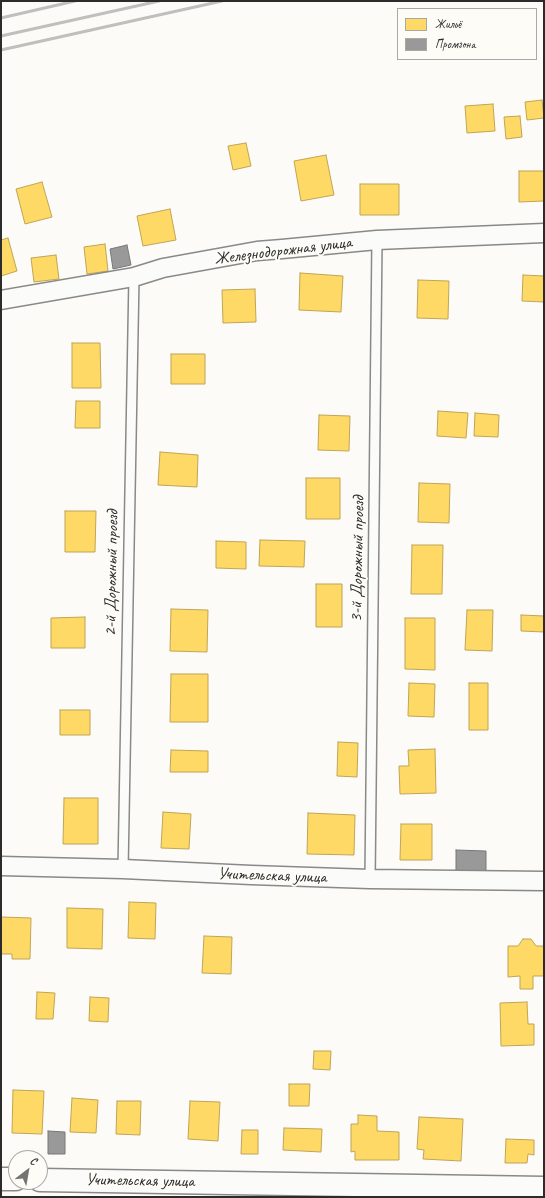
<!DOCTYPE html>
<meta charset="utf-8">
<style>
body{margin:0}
#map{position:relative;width:545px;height:1198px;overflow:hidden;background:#fcfbf8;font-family:Caveat,sans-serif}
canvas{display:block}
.frame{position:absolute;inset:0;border:2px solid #2b2b2b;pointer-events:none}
.legend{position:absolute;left:397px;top:8px;width:140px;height:52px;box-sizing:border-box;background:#fdfcf7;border:1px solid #a9a8a5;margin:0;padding:5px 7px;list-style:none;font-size:12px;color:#2b2b2b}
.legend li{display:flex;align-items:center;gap:8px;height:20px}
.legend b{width:20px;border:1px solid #a9a8a5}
.north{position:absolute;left:8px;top:1150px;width:40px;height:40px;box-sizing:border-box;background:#fdfcf7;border:1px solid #a9a8a5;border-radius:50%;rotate:31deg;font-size:11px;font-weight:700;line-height:16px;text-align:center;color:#2b2b2b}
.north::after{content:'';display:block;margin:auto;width:14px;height:18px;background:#747473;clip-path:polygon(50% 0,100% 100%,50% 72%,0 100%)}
</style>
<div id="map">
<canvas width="545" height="1198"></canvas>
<div class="frame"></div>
<ul class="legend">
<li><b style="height:11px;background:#ffd966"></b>Жильё</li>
<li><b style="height:11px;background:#999"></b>Промзона</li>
</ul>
<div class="north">С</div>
</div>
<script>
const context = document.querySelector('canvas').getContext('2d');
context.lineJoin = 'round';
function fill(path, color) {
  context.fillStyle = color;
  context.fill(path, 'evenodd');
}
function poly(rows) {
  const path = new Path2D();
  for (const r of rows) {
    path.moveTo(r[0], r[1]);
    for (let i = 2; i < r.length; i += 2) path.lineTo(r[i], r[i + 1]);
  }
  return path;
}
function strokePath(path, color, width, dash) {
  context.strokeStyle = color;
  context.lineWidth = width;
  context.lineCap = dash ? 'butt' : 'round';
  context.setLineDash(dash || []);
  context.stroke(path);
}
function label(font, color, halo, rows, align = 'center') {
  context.font = font + ' Caveat,sans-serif';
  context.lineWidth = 4;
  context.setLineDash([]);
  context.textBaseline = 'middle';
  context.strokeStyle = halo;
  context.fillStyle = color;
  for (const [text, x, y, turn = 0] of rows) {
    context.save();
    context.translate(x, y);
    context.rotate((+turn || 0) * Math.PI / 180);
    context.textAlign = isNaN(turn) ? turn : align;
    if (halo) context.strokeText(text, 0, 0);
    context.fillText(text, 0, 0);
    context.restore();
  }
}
const homes = poly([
 [542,100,544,118,527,120,525,102,542,100],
 [493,104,495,131,467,133,465,106,493,104],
 [520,116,522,137,506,139,504,117,520,116],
 [246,143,251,166,233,170,228,146,246,143],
 [326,155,334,195,301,201,294,161,326,155],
 [519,171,544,171,544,201,519,202,519,171],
 [42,182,52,217,25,224,16,189,42,182],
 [360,184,399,184,399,215,360,215,360,184],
 [170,209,176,240,143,246,137,216,170,209],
 [8,238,17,271,1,276,1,240,8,238],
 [105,244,108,271,87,274,84,247,105,244],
 [56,255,59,279,34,282,31,258,56,255],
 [300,273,343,276,341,312,299,310,300,273],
 [523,275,544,276,544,302,522,301,523,275],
 [418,280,449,281,448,319,417,318,418,280],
 [255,289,256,322,223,323,222,290,255,289],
 [72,343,100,343,101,388,72,388,72,343],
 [171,354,205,354,205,384,171,384,171,354],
 [76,401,100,401,100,428,75,428,76,401],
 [438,411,468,413,466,438,437,436,438,411],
 [475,413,499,415,498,437,474,436,475,413],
 [319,415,350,416,349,451,318,450,319,415],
 [160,452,198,455,197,487,158,485,160,452],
 [306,478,340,478,340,519,306,519,306,478],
 [419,483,450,484,449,523,418,522,419,483],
 [65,511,96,511,95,552,65,552,65,511],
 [260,540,305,541,304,567,259,566,260,540],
 [216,541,246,542,246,569,216,568,216,541],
 [412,545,443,545,442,594,411,594,412,545],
 [316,584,342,584,342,627,316,627,316,584],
 [171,609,208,610,207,652,170,651,171,609],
 [467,610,493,610,492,651,465,650,467,610],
 [521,615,544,616,544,632,521,631,521,615],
 [85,617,85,648,51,648,51,618,85,617],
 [405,618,435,618,435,670,405,669,405,618],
 [171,674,208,674,208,722,170,722,171,674],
 [409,683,435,684,434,717,408,716,409,683],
 [469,683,488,683,488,730,469,730,469,683],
 [60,710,90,710,90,735,60,735,60,710],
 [338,742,358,743,357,777,337,776,338,742],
 [435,749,436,793,400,794,399,766,409,766,408,750,435,749],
 [171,750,208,751,208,772,170,772,171,750],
 [64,798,98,798,98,844,63,844,64,798],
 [163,812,191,814,189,849,161,848,163,812],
 [308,813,355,815,354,855,307,854,308,813],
 [401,824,432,824,432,860,400,860,401,824],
 [129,902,156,903,155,939,128,938,129,902],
 [67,908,103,909,102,949,67,948,67,908],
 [1,917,31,918,30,959,12,959,12,954,1,954,1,917],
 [204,936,232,937,231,974,202,973,204,936],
 [523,939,531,939,536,946,544,946,544,976,533,976,533,989,520,989,520,976,508,977,508,946,518,946,523,939],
 [37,992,55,993,53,1019,36,1019,37,992],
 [90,997,109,998,108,1022,89,1021,90,997],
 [527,1002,528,1024,534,1024,534,1045,501,1046,500,1003,527,1002],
 [314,1051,331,1051,330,1070,313,1069,314,1051],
 [289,1084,310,1084,309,1106,289,1106,289,1084],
 [13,1090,44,1091,42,1134,12,1133,13,1090],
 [72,1098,98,1100,96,1133,70,1132,72,1098],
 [117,1101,141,1101,140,1135,116,1134,117,1101],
 [190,1101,220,1102,218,1141,188,1139,190,1101],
 [358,1115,377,1116,377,1131,399,1132,399,1160,355,1160,355,1151,351,1152,351,1124,358,1124,358,1115],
 [419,1117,463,1119,461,1161,423,1159,424,1150,417,1149,419,1117],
 [284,1128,322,1129,321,1152,283,1150,284,1128],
 [242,1130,258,1130,258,1154,241,1154,242,1130],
 [506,1139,534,1140,534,1155,528,1154,527,1163,505,1163,506,1139]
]);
const industry = poly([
 [127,245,131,265,113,269,110,249,127,245],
 [456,850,486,851,486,872,456,872,456,850],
 [48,1131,65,1132,65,1154,48,1154,48,1131]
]);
const lane = poly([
 [123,869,134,277],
 [370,879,377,240]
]);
const street = poly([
 [1,300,134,277,163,268,257,251,282,249,377,240,544,233],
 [1,866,123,869,251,875,370,879,544,881]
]);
const secondary = poly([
 [1,1179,16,1179],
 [40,1180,544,1188]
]);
const rail = poly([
 [1,18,75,1],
 [1,36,159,1],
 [1,50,222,1]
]);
const streetNames = [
 ["Железнодорожная улица",283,251,-7],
 ["3-й Дорожный проезд",358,559,-89],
 ["2-й Дорожный проезд",112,573,-89],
 ["Учительская улица",272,876,2],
 ["Учительская улица",140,1181,1]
];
fill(homes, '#ffd966');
strokePath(homes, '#bfa554', 1);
fill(industry, '#999');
strokePath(industry, '#787878', 1);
strokePath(lane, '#898987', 12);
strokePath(street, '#898987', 21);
strokePath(secondary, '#898987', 25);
strokePath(lane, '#fbfbf9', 9);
strokePath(street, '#fbfbf9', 18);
strokePath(secondary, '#fbfbf9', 22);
strokePath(rail, '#c0bfbc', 3);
label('17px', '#2b2b2b', '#fdfcf7', streetNames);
</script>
